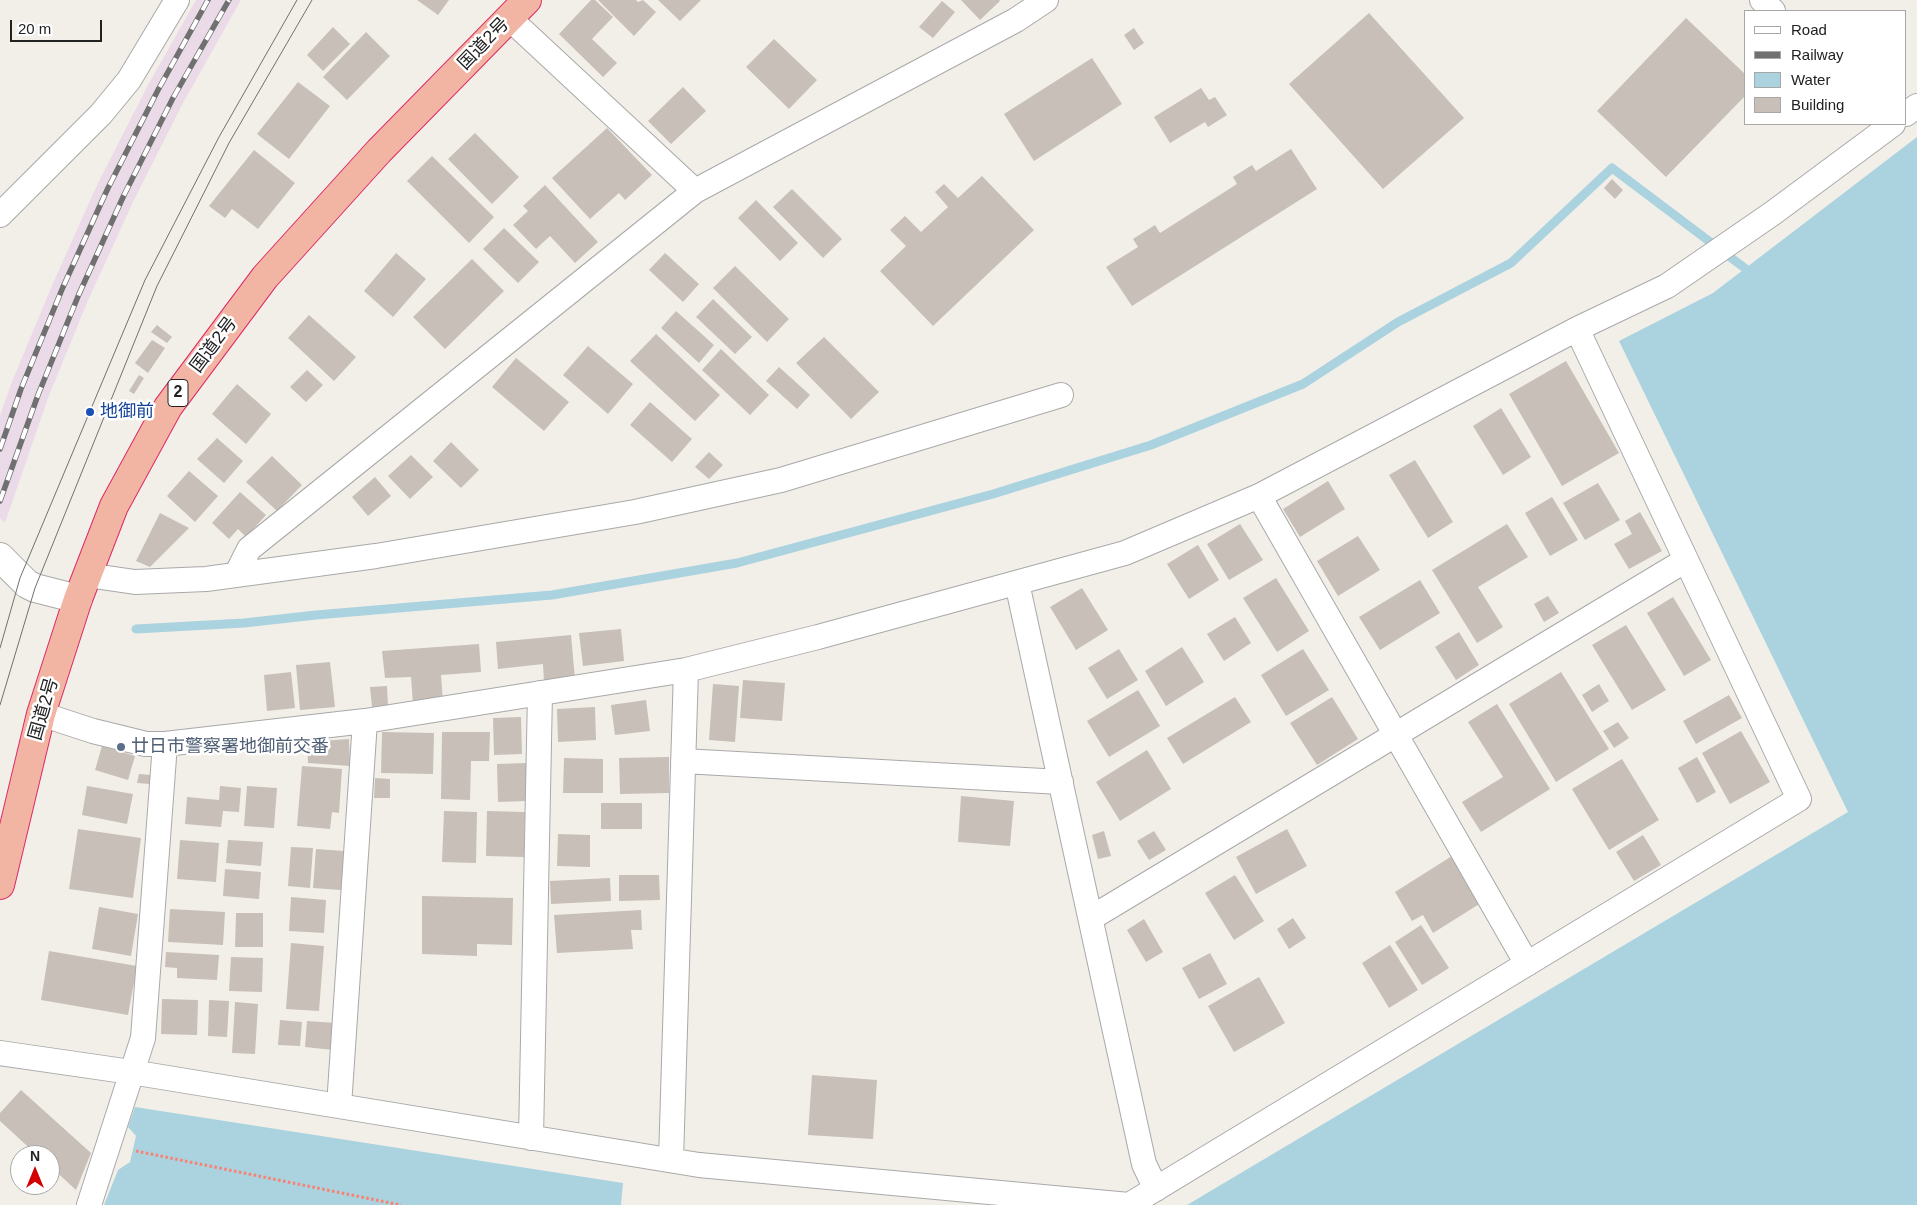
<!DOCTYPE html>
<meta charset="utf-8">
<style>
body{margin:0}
#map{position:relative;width:1917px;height:1205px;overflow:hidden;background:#f2efe9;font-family:Arial,sans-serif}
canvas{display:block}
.legend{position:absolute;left:1744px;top:10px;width:162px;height:115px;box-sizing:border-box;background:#fff;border:1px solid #a7a7a7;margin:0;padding:6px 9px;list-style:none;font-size:15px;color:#222}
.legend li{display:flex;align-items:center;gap:10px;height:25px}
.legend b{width:25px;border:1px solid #a7a7a7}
.north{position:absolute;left:10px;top:1145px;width:50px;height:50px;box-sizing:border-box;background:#fff;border:1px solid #a7a7a7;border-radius:50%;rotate:0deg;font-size:14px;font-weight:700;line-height:20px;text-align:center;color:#222}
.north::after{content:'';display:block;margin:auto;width:18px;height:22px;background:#d40000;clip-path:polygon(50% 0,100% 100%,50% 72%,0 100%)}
.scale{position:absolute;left:10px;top:20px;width:92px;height:22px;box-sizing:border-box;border:2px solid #222;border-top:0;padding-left:6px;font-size:15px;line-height:18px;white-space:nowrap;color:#222;-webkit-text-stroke:4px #fff;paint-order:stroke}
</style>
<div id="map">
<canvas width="1917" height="1205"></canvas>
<ul class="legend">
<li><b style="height:6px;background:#fff"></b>Road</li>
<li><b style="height:6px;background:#707070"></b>Railway</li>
<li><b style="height:14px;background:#aad3df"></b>Water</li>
<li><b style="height:14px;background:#c7bfb8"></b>Building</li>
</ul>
<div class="north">N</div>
<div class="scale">20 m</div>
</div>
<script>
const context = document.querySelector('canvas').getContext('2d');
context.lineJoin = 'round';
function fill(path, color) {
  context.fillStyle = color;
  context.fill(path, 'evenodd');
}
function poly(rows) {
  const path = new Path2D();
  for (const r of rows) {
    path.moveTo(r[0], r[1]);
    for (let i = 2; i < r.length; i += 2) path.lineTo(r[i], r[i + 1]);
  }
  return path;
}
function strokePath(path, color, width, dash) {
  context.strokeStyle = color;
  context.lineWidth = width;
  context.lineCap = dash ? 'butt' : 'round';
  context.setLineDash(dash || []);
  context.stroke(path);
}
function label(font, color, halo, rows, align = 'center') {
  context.font = font + ' Arial,"Noto Sans JP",sans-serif';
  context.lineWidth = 5;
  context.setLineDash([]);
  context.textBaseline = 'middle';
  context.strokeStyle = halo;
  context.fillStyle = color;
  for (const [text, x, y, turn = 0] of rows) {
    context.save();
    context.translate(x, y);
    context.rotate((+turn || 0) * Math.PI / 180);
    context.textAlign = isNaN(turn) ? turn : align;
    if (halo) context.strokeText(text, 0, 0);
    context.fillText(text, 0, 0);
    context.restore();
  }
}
const industrial = poly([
 [196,0,241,0,183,103,134,200,89,298,48,398,5,523,0,518,0,416,11,384,53,283,98,183,148,85]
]);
const water = poly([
 [1917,137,1917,1205,1187,1205,1848,812,1619,341,1713,293],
 [135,1107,623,1183,621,1205,104,1205,118,1170,130,1162,136,1136,128,1127]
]);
const stream = poly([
 [136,629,244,623,316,615,552,595,737,563,993,494,1151,445,1303,384,1398,322,1511,263,1612,168,1746,269]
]);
const building = poly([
 [417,0,449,0,438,15],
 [591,0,595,0,613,17,592,39,617,63,603,77,559,34],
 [598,0,636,0,638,2,643,0,656,12,634,36],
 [658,0,701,0,680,21],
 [961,0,999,0,1000,1,980,20],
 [942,1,955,12,933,38,919,27],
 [1369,13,1464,118,1383,189,1289,84],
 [1686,18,1746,75,1746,95,1666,177,1597,111],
 [333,27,350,44,323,71,307,55],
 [1134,28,1144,43,1134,50,1124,35],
 [366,32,390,56,347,100,323,77],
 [774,39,817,80,789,109,746,67],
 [1092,58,1122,104,1034,161,1004,114],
 [298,82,330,106,289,159,257,134],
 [683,87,706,111,671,144,648,121],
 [1201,88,1209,100,1215,97,1227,115,1208,127,1205,122,1170,143,1154,117],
 [607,128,652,175,625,200,619,193,590,219,552,178],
 [475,133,519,177,492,204,448,159],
 [1291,149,1317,189,1132,306,1106,267,1138,247,1133,239,1155,225,1160,233,1237,184,1233,177,1252,165,1256,171],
 [254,150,295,183,258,229,232,209,225,218,209,206],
 [432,156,494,217,469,243,407,181],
 [982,176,1034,230,933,326,880,271,906,246,890,230,905,216,921,232,948,207,935,192,944,184,958,198],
 [1612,179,1623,190,1615,199,1604,188],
 [545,185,598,242,575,263,550,236,536,249,513,225,528,211,523,206],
 [792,189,842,239,823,258,773,207],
 [756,200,798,243,780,261,738,218],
 [504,228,539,262,518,283,483,249],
 [396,253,426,279,393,317,364,291],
 [665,253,699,284,683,302,649,270],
 [472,259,504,291,445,349,413,317],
 [735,266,789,319,767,342,713,288],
 [713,299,752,337,735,354,696,317],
 [676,311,714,345,699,363,661,328],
 [309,315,356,357,334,381,288,338],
 [157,325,172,337,167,343,151,332],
 [656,334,720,395,695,421,630,361],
 [824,337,879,392,851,419,796,363],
 [152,340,165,348,148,373,135,363],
 [588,346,633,384,608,414,563,375],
 [721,349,769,395,750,415,702,370],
 [516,358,569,402,544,431,492,387],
 [1566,361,1619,453,1562,486,1509,394],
 [779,367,810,395,797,409,766,381],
 [307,370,323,385,306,402,290,387],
 [139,375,144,378,134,394,129,391],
 [237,384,271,414,246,444,212,414],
 [650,402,692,439,672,462,630,425],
 [1501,408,1531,457,1503,475,1473,426],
 [217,438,243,461,224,483,197,459],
 [451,442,479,470,461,488,433,461],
 [709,452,723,465,709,479,695,467],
 [411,455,433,477,410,499,388,476],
 [272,456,302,485,277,511,246,482],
 [1415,460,1453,522,1428,538,1389,475],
 [189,471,218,496,195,522,167,496],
 [375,477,391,496,368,516,352,497],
 [1328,481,1345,509,1300,537,1283,509],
 [1598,483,1620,520,1585,540,1563,503],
 [240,492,266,515,246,537,238,529,229,539,212,523],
 [1552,497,1578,540,1550,556,1525,513],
 [1640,512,1662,551,1629,569,1614,544,1632,534,1625,521],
 [160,513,189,528,150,567,136,561],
 [1240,524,1263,560,1229,580,1207,544],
 [1507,524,1528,557,1478,587,1503,627,1477,643,1432,570],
 [1358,536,1380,570,1338,596,1317,561],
 [1198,545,1219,580,1189,599,1167,564],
 [1276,578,1309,631,1277,652,1243,598],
 [1420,580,1440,613,1380,650,1359,617],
 [1082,588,1108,630,1076,650,1050,607],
 [1548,596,1559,613,1544,622,1534,604],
 [1673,597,1711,660,1684,676,1647,613],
 [1235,617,1251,643,1224,661,1207,634],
 [1626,625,1666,690,1632,710,1592,645],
 [621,629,624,661,583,666,579,633],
 [1459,632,1479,665,1456,680,1435,647],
 [571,635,575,679,544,682,543,664,498,669,496,642],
 [479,644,481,672,441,675,443,702,413,704,411,677,385,678,382,651],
 [1182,647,1204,682,1166,706,1145,671],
 [1119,649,1138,680,1107,699,1088,668],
 [1303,649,1329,690,1286,716,1261,675],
 [330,662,335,707,300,710,296,665],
 [291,672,295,708,267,711,264,675],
 [1561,672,1609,749,1556,782,1509,704],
 [743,680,785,683,782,721,740,718],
 [713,684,739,686,735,742,709,740],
 [1599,684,1609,701,1592,712,1582,695],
 [387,686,388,706,372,707,370,687],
 [1138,690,1160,726,1109,757,1087,721],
 [1729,695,1742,718,1696,744,1683,721],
 [1235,697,1251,722,1183,764,1167,738],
 [1332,697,1358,739,1317,765,1290,723],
 [646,700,650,731,615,735,611,705],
 [1497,704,1550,789,1481,832,1462,802,1503,777,1468,722],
 [595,707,596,740,558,742,557,709],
 [521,717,522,754,494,755,493,718],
 [1618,722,1629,738,1614,748,1603,731],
 [1741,731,1770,782,1730,804,1702,753],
 [382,732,434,733,433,774,381,773],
 [442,732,490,732,489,761,471,761,470,800,441,799],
 [349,739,350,766,308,763,307,742],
 [102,746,135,756,128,780,95,770],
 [1147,750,1171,789,1120,821,1096,782],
 [669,757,669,793,620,794,619,758],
 [1697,757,1716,792,1697,803,1678,768],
 [564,758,603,759,603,793,563,793],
 [1622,759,1659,820,1609,850,1572,789],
 [526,763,526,801,498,802,497,764],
 [302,766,342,769,339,813,332,812,330,829,297,826],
 [139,774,151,775,150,784,137,783],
 [375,778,390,779,390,798,374,798],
 [87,786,133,794,127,824,82,815],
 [220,786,241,788,239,812,223,811,221,827,185,824,187,797,219,800],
 [247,786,277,788,274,828,244,826],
 [961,796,1014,801,1010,846,958,842],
 [601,803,642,803,642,829,601,829],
 [444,811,477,812,476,863,442,862],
 [487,811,525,812,524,857,486,856],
 [78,829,141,838,133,898,69,889],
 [1287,829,1307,866,1256,894,1236,857],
 [1104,831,1111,856,1098,859,1092,835],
 [1154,831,1166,850,1149,860,1137,841],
 [558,834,590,835,590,867,557,866],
 [1643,835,1661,865,1634,881,1616,852],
 [180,840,219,843,216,882,177,879],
 [228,840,263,842,261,866,226,863],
 [291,847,313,848,310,888,288,886],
 [316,849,344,851,341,890,313,888],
 [1452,856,1481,903,1433,933,1423,915,1412,921,1395,892],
 [225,869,261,872,259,899,223,896],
 [619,875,659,875,660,900,619,901],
 [1235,875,1264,921,1234,940,1205,893],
 [610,878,611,901,551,904,550,881],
 [422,896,513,898,512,945,477,944,477,956,422,954],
 [291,897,326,900,324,933,289,931],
 [99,907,138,914,131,956,92,949],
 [170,909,225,912,223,945,168,942],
 [641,910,642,930,631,930,633,949,557,953,554,915],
 [236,913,263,913,263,947,235,947],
 [1293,918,1306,938,1289,949,1277,929],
 [1144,919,1163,952,1146,962,1127,930],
 [1421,925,1449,968,1422,985,1395,942],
 [291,943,324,946,319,1011,286,1009],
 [1390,945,1418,990,1389,1008,1362,963],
 [49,951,137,966,128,1015,41,1000],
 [166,952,219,955,217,980,177,978,177,968,165,967],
 [1210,953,1227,984,1199,999,1182,968],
 [231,957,263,958,262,992,229,991],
 [1259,977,1285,1023,1234,1052,1208,1006],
 [162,999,198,1000,197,1035,161,1034],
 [209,1000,229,1001,227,1037,208,1036],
 [235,1002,258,1004,255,1054,232,1053],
 [280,1020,302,1022,300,1046,278,1045],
 [307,1021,336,1023,333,1050,305,1047],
 [812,1075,877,1080,873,1139,808,1135],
 [21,1090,91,1153,76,1190,50,1166,50,1155,37,1155,0,1121,0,1113]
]);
const path = poly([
 [136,1151,401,1205]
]);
const minor = poly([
 [1762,0,1773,11],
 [509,18,695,191],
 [1906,114,1917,106],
 [0,215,101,114,129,80,177,0],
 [1259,496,1527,964],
 [87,575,135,582,206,579,376,556,635,512,781,480,1061,395],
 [236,575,249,549,695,191,1016,20,1046,0],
 [1017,583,1144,1164,1156,1189],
 [41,714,93,731,146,744,165,744,365,721,686,670,818,637,1125,553,1259,496,1577,329,1667,286,1773,213,1893,124],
 [683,761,1061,782],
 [1091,918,1686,560],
 [0,1053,131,1072,699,1165,1129,1205,1799,799,1577,329],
 [339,1106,365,721],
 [531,1138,540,693],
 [671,1160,686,670],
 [89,1205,143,1038,165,744]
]);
const tertiary = poly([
 [0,557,27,584,35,588,78,599]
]);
const trunk = poly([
 [0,885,41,714,78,599,114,506,168,407,265,277,379,151,527,0]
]);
const tram = poly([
 [0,648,20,578,145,280,219,137,297,0],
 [0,705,35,588,157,286,229,143,312,0]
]);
const rail = poly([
 [0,449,21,389,63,287,108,188,158,90,208,0],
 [0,501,38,395,79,294,124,195,173,98,229,0]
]);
const markers = [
 [90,412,5,"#1a4fb4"],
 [121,747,5,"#5c6f8a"]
];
const shields = [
 [178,393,20]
];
const shieldNames = [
 ["2",178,393]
];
const streetNames = [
 ["国道2号",484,44,-46],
 ["国道2号",214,345,-53],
 ["国道2号",44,709,-74]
];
const transitNames = [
 ["地御前",100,412]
];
const serviceNames = [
 ["廿日市警察署地御前交番",131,747]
];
fill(industrial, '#ebdbe8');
fill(water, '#aad3df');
strokePath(stream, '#aad3df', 9);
fill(building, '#c7bfb8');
strokePath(minor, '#a9a9a9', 26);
strokePath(tertiary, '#a9a9a9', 30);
strokePath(trunk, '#dc2a67', 30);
strokePath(path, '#fa8072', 3, [2.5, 2.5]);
strokePath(minor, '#fff', 24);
strokePath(tertiary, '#fff', 28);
strokePath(trunk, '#f2b4a3', 28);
strokePath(tram, '#707070', 1);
strokePath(rail, '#707070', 5.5);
strokePath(rail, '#fff', 4, [11]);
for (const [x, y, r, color] of markers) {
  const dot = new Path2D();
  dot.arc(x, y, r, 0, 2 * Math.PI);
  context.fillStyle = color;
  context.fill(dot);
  strokePath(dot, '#fff', 2);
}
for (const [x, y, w] of shields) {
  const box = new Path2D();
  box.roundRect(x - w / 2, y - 13.5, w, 27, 4);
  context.fillStyle = '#fff';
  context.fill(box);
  strokePath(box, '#222', 1);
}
label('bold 16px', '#222', null, shieldNames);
label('18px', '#222', '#fff', streetNames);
label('18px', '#164399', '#fff', transitNames, 'left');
label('18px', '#4e5e75', '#fff', serviceNames, 'left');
</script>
